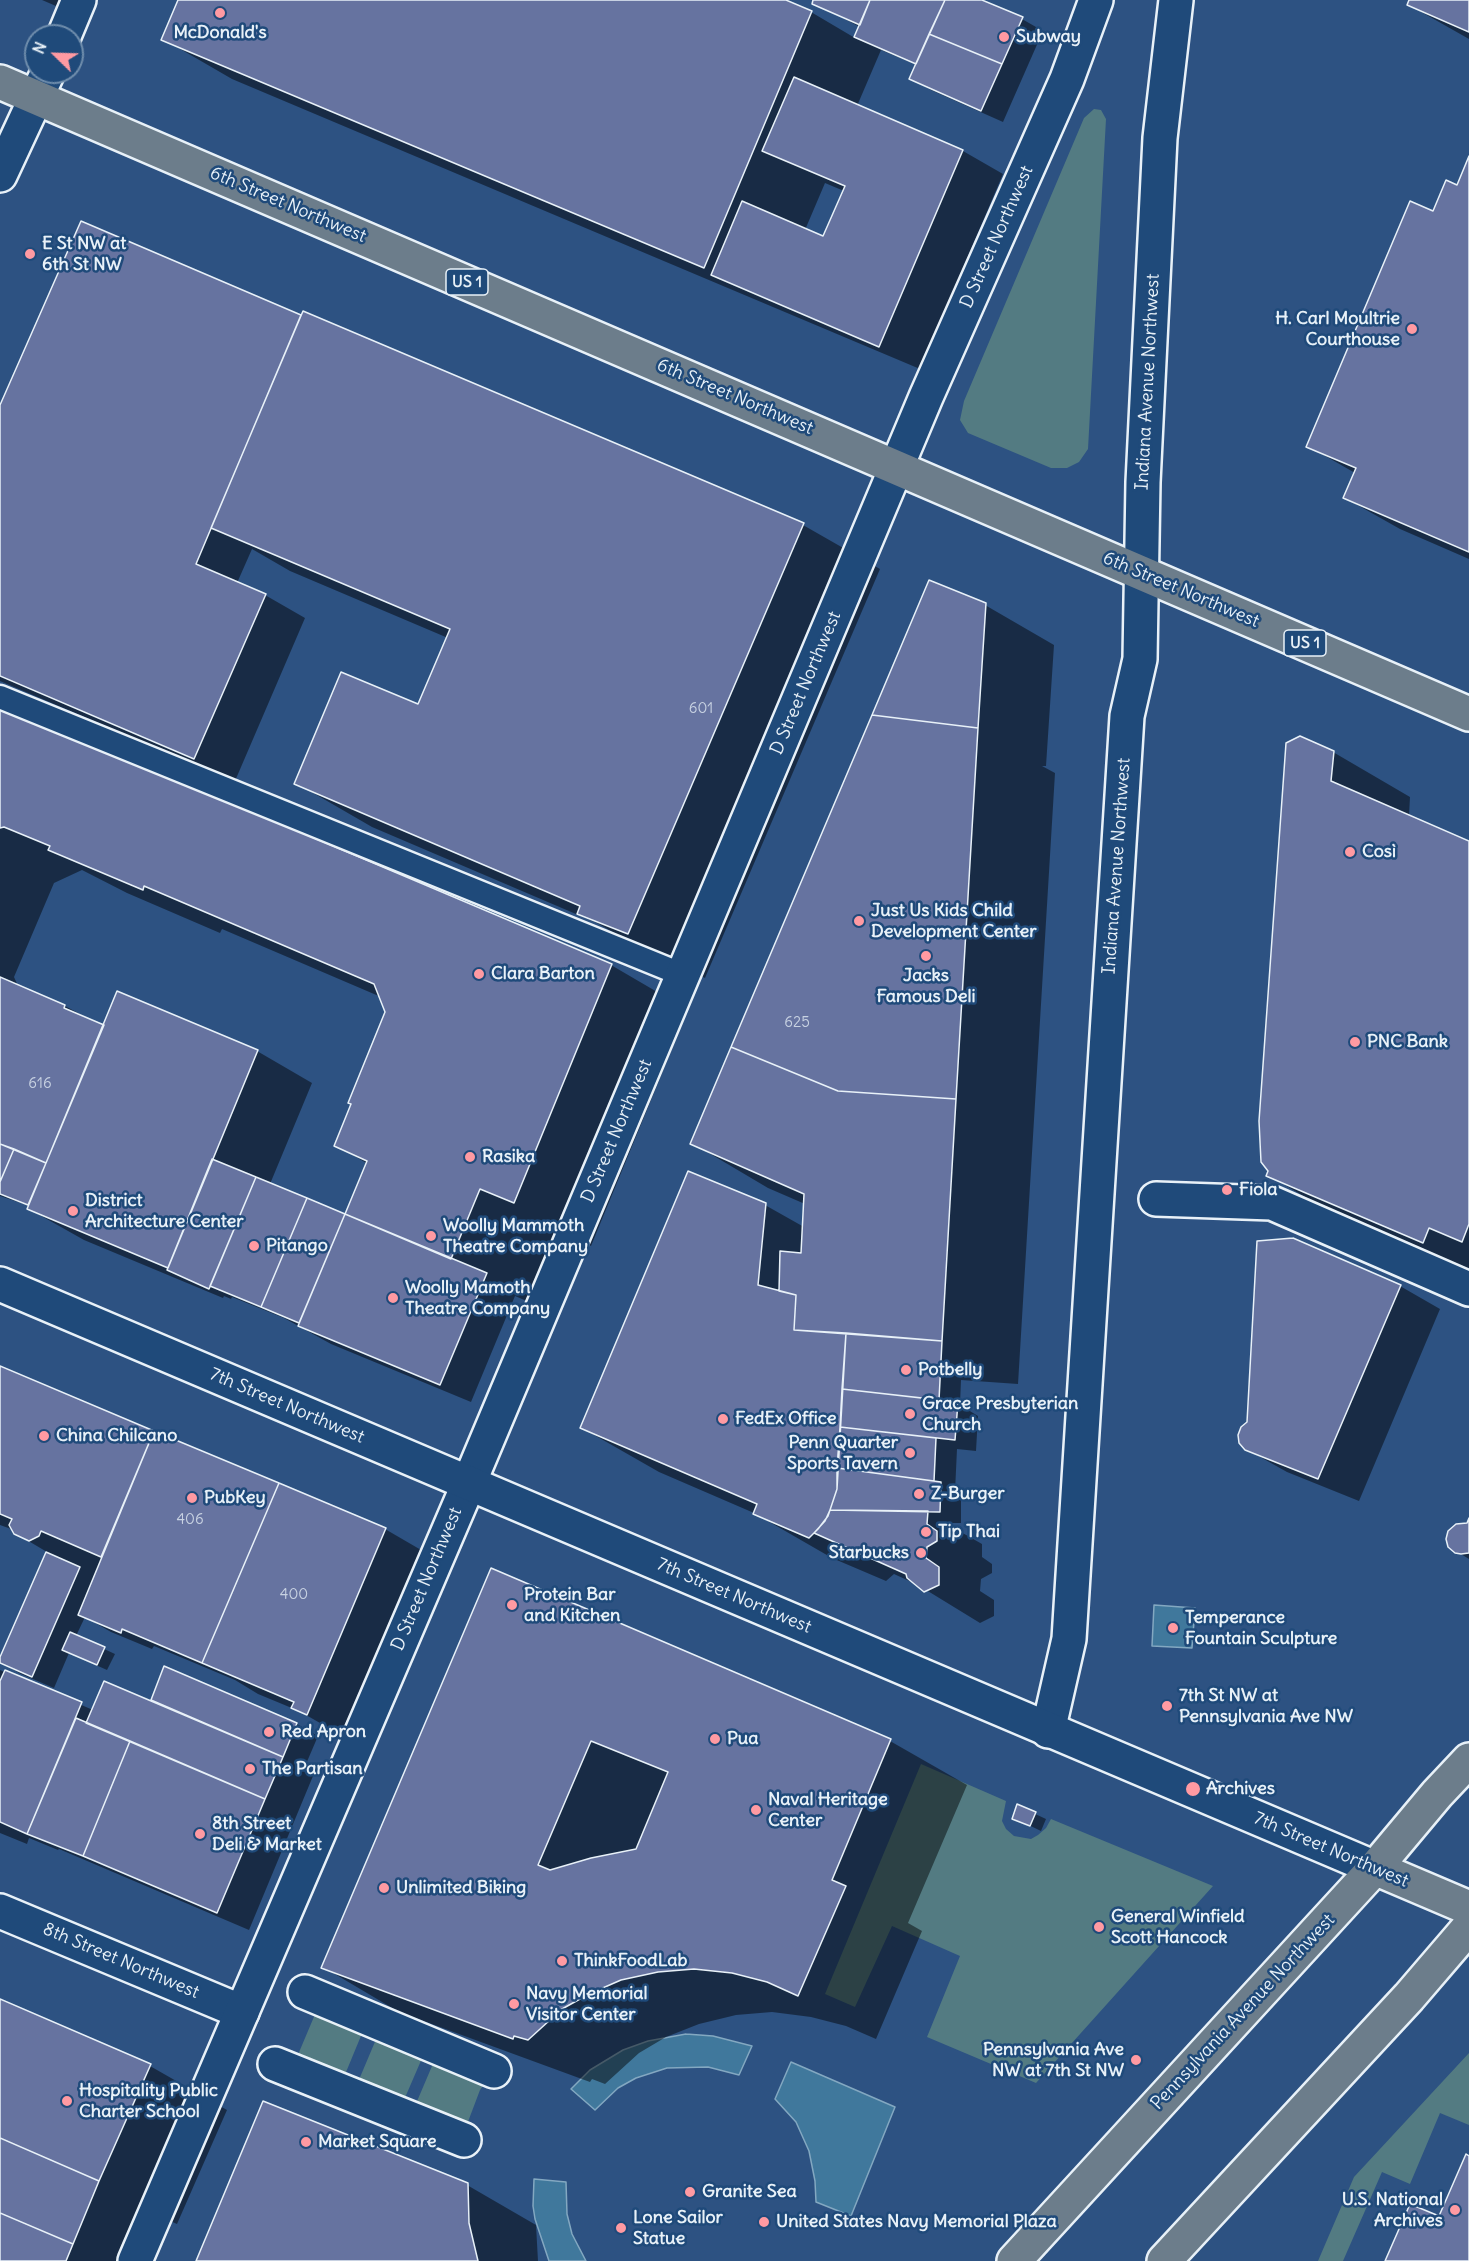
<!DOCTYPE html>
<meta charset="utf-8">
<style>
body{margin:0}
#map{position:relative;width:1469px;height:2261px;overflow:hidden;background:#2d5282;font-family:Delius,sans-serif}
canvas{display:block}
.north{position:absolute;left:24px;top:24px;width:60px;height:60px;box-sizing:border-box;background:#1f4a7a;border:2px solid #6f8dac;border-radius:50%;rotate:293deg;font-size:16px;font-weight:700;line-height:24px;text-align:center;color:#e8f1f8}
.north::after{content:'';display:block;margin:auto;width:21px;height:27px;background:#ff9aa2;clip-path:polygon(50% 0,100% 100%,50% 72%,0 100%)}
</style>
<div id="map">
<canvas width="1469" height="2261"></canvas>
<div class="north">N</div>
</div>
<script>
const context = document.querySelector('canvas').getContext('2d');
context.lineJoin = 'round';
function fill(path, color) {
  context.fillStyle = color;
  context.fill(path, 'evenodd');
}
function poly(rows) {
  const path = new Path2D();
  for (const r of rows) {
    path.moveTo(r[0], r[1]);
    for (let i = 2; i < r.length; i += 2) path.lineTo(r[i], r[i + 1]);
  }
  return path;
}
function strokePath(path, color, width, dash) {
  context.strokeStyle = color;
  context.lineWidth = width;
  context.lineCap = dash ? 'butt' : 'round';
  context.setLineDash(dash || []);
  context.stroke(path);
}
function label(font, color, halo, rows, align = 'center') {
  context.font = font + ' Delius,sans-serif';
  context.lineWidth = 5;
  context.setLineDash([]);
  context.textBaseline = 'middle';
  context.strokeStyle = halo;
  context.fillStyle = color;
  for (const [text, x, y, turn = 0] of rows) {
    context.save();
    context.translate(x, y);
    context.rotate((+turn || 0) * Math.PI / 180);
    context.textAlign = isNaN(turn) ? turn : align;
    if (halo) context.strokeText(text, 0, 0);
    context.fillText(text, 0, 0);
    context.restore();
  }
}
const green = poly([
 [1094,109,1101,110,1106,119,1088,449,1079,462,1067,468,1051,468,968,433,960,420,964,401,1084,118],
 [921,1764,1006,1801,1002,1821,1006,1829,1014,1836,1031,1839,1038,1835,1046,1828,1051,1819,1213,1886,1036,2083,927,2037,960,1956,892,1926,855,2007,825,1994],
 [316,2012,363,2031,344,2077,297,2057],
 [377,2037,423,2056,404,2100,358,2082],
 [1469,2053,1469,2125,1440,2113,1410,2184,1382,2172,1343,2261,1318,2261,1354,2177],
 [435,2059,488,2079,480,2090,466,2127,415,2106]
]);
const water = poly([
 [1154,1605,1195,1608,1192,1648,1152,1646,1154,1605],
 [686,2034,713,2036,752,2046,739,2075,708,2067,667,2068,636,2078,618,2088,595,2110,571,2089,590,2070,623,2050,648,2041,686,2034],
 [791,2062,895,2107,851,2216,816,2202,815,2181,809,2151,796,2122,775,2099,791,2062],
 [534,2179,566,2182,567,2214,572,2234,586,2261,549,2261,535,2219,533,2206,534,2179]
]);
const shadow = poly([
 [42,0,91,0,70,12],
 [180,0,782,0,811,12,855,38,860,27,814,3,815,0,979,0,1022,19,1043,31,1003,122,931,90,910,78,917,65,881,50,857,106,963,151,1003,174,920,369,232,79,163,39],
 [825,183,844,191,824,238,805,230],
 [1411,0,1469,0,1469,39,1409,5],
 [1469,160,1469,559,1400,529,1345,498,1355,473,1308,446,1434,213,1458,186],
 [81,223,302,317,303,312,803,525,880,569,705,978,656,957,597,923,372,827,296,783,419,706,448,638,290,571,252,549,237,583,265,595,305,618,235,781,0,681,0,409],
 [985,605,1054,645,1046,766,1042,766,1055,773,1018,1384,961,1380,960,1405,978,1416,976,1451,957,1449,955,1492,961,1496,961,1523,945,1523,982,1544,982,1557,992,1564,992,1573,981,1579,980,1591,994,1600,994,1616,980,1623,918,1585,894,1574,886,1581,832,1558,754,1513,659,1472,582,1428,765,1205,804,1227,805,1204,768,1188,692,1143],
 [0,707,611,965,688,1010,591,1246,558,1232,529,1302,515,1296,471,1402,331,1344,284,1318,232,1297,231,1299,224,1296,223,1298,84,1240,29,1209,30,1206,0,1196],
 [82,870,127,893,220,933,222,929,381,997,386,1012,336,1145,368,1164,346,1216,270,1184,312,1083,257,1051,104,1027,65,1006,19,988,14,977,54,883],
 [1333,752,1410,797,1409,816,1469,842,1469,1272,1344,1220,1268,1175],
 [1400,1286,1440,1309,1359,1501,1287,1472,1246,1449],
 [0,1367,385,1529,440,1561,348,1739,299,1711,258,1694,235,1680,154,1646,152,1649,111,1632,85,1617,76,1636,115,1654,107,1670,69,1653,54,1688,21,1674,0,1662,47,1552,15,1533,14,1530,0,1525],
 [1469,1522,1469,1559,1456,1551],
 [491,1570,890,1741,967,1785,908,1923,922,1931,876,2039,846,2026,811,2017,772,2012,736,2015,699,2024,666,2037,639,2053,605,2084,592,2079,590,2082,399,2012,323,1967],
 [0,1670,93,1710,162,1707,163,1705,153,1699,297,1724,318,1736,303,1771,313,1776,249,1930,59,1849,58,1850,29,1838,27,1844,0,1833],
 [1018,1806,1046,1819,1041,1831,1014,1818],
 [0,2001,150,2066,227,2110,177,2224,154,2214,134,2261,0,2261],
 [467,2185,536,2225,538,2261,197,2261]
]);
const building = poly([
 [178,0,786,0,812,11,704,268,161,40,178,0],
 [813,0,870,0,860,25,812,4,813,0],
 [870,0,945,0,916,64,854,37,870,0],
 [945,0,982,0,1023,17,1002,64,929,34,945,0],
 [1409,0,1469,0,1469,32,1407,5,1409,0],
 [929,34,1002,64,981,111,909,79,929,34],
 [794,77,963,150,879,347,711,275,742,201,823,236,845,186,762,151,794,77],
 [1469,156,1469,552,1343,498,1356,468,1306,447,1410,201,1433,211,1446,180,1457,185,1469,156],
 [81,221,301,315,196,564,266,594,194,759,0,676,0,405,81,221],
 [303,311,804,523,628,934,577,914,580,906,294,784,341,672,418,704,450,629,211,528,303,311],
 [929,580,986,603,978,728,872,715,929,580],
 [0,705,612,964,514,1203,480,1189,451,1259,345,1214,367,1161,334,1146,351,1104,348,1103,385,1012,374,984,144,886,143,890,48,850,50,846,4,827,0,828,0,705],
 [872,715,978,728,956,1099,838,1091,731,1047,872,715],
 [1300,736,1334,751,1331,781,1469,841,1469,1224,1462,1242,1429,1228,1423,1243,1266,1176,1268,1171,1261,1162,1259,1121,1286,743,1300,736],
 [0,977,65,1005,64,1008,104,1025,46,1163,0,1144,0,977],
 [117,991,258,1050,168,1268,27,1209,117,991],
 [731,1047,838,1091,956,1099,942,1341,794,1330,796,1295,779,1291,780,1251,801,1253,804,1194,690,1144,731,1047],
 [0,1144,14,1149,0,1182,0,1144],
 [14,1149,46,1163,28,1205,0,1194,0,1182,14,1149],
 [212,1159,256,1177,209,1289,167,1270,212,1159],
 [688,1171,766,1203,758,1285,796,1295,794,1330,846,1333,837,1489,828,1516,818,1529,809,1538,753,1514,757,1504,580,1428,688,1171],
 [256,1177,307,1198,261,1307,210,1286,256,1177],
 [307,1198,345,1214,299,1323,261,1307,307,1198],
 [345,1214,487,1273,440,1385,298,1326,345,1214],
 [1293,1238,1401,1285,1318,1479,1245,1450,1239,1443,1238,1435,1241,1427,1247,1422,1257,1241,1293,1238],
 [846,1333,942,1341,939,1400,842,1389,846,1333],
 [0,1366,154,1431,101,1557,41,1531,39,1536,29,1541,14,1534,9,1525,12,1519,0,1514,0,1366],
 [842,1389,958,1402,955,1440,840,1427,842,1389],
 [840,1427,936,1438,934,1481,837,1468,840,1427],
 [154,1431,279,1483,202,1663,122,1629,121,1633,78,1615,154,1431],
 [837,1468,941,1482,940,1512,830,1510,837,1489,837,1468],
 [279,1483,386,1528,307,1715,291,1708,294,1702,202,1663,279,1483],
 [830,1510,928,1511,927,1524,937,1531,937,1541,927,1547,926,1558,939,1567,939,1585,924,1592,907,1578,906,1574,814,1533,825,1521,830,1510],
 [1469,1518,1469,1553,1461,1554,1455,1553,1448,1547,1446,1539,1448,1531,1456,1524,1467,1523,1469,1518],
 [46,1552,80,1567,32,1677,0,1663,0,1657,46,1552],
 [491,1568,891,1739,832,1880,846,1886,798,1996,767,1982,732,1973,694,1969,658,1972,621,1980,589,1994,562,2009,528,2040,514,2036,513,2039,321,1968,491,1568],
 [591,1741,668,1772,636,1849,591,1858,550,1870,538,1865,591,1741],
 [70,1632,105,1647,97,1665,62,1650,70,1632],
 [164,1666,297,1723,283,1757,151,1700,164,1666],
 [5,1670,82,1702,27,1834,0,1822,0,1681,5,1670],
 [104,1681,283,1757,265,1799,86,1723,104,1681],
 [76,1718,130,1741,83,1856,27,1834,76,1718],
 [130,1741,265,1799,217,1913,83,1856,130,1741],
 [1017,1804,1036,1812,1030,1826,1012,1819,1017,1804],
 [0,1999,151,2064,99,2181,0,2138,0,1999],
 [263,2101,468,2183,469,2223,478,2261,196,2261,263,2101],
 [0,2138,99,2181,73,2244,0,2213,0,2138],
 [1466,2154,1469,2156,1469,2261,1385,2261,1410,2204,1439,2216,1466,2154],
 [0,2213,73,2244,66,2261,0,2261,0,2213]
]);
const service = poly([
 [0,697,683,975]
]);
const pedestrian = poly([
 [1156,1199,1272,1203,1469,1289],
 [305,1992,494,2071],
 [275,2064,464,2140]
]);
const minor = poly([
 [0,1911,242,2012]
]);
const tertiary = poly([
 [1048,1731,1069,1639,1127,716,1140,659,1143,482,1160,138,1176,0],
 [135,2261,469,1483,926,397,1067,79,1096,0]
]);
const secondary = poly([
 [64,36,79,0],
 [0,175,48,72],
 [0,1284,1375,1868]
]);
const primary = poly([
 [1375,1868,1469,1908],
 [1014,2261,1375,1868,1437,1794,1469,1760],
 [1164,2261,1409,1997,1469,1927]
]);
const trunk = poly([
 [0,82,1469,714]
]);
const markers = [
 [220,13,6,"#ff9aa2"],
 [1004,37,6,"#ff9aa2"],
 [30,254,6,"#ff9aa2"],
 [1412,329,6,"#ff9aa2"],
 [1350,852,6,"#ff9aa2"],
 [859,921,6,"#ff9aa2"],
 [926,956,6,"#ff9aa2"],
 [479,974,6,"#ff9aa2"],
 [1355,1042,6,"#ff9aa2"],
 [470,1157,6,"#ff9aa2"],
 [1227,1190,6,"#ff9aa2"],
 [73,1211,6,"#ff9aa2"],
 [431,1236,6,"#ff9aa2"],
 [254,1246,6,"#ff9aa2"],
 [393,1298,6,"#ff9aa2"],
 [906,1370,6,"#ff9aa2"],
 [910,1414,6,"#ff9aa2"],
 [723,1419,6,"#ff9aa2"],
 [44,1436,6,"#ff9aa2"],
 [910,1453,6,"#ff9aa2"],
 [919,1494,6,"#ff9aa2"],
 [192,1498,6,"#ff9aa2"],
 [926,1532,6,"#ff9aa2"],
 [921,1553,6,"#ff9aa2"],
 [512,1605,6,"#ff9aa2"],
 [1173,1628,6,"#ff9aa2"],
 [1167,1706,6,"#ff9aa2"],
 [269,1732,6,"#ff9aa2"],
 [715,1739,6,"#ff9aa2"],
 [250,1769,6,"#ff9aa2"],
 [1193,1789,8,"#ff9aa2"],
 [756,1810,6,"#ff9aa2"],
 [200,1834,6,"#ff9aa2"],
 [384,1888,6,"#ff9aa2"],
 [1099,1927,6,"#ff9aa2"],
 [562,1961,6,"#ff9aa2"],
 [514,2004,6,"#ff9aa2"],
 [1136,2060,6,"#ff9aa2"],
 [67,2101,6,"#ff9aa2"],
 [306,2142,6,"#ff9aa2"],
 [690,2192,6,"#ff9aa2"],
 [1455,2210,6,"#ff9aa2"],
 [764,2222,6,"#ff9aa2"],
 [621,2228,6,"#ff9aa2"]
];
const numberNames = [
 ["601",701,709],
 ["625",797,1023],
 ["616",40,1084],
 ["406",190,1520],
 ["400",294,1595]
];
const shields = [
 [467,282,42],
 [1305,643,42]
];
const shieldNames = [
 ["US 1",467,282],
 ["US 1",1305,643]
];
const poiNames = [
 ["McDonald's",220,33,"center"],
 ["Subway",1016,37],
 ["E St NW at",42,244],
 ["6th St NW",42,265],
 ["H. Carl Moultrie",1400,319,"right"],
 ["Courthouse",1400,340,"right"],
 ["Così",1362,852],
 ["Just Us Kids Child",871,911],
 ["Development Center",871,932],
 ["Clara Barton",491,974],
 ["Jacks",926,976,"center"],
 ["Famous Deli",926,997,"center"],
 ["PNC Bank",1367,1042],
 ["Rasika",482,1157],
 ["Fiola",1239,1190],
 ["District",85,1201],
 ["Architecture Center",85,1222],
 ["Woolly Mammoth",443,1226],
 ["Theatre Company",443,1247],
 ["Pitango",266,1246],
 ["Woolly Mamoth",405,1288],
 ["Theatre Company",405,1309],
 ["Potbelly",918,1370],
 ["Grace Presbyterian",922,1404],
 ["Church",922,1425],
 ["FedEx Office",735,1419],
 ["China Chilcano",56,1436],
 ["Penn Quarter",898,1443,"right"],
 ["Sports Tavern",898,1464,"right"],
 ["Z-Burger",931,1494],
 ["PubKey",204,1498],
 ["Tip Thai",938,1532],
 ["Starbucks",909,1553,"right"],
 ["Protein Bar",524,1595],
 ["and Kitchen",524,1616],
 ["Temperance",1185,1618],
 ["Fountain Sculpture",1185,1639],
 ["7th St NW at",1179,1696],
 ["Pennsylvania Ave NW",1179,1717],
 ["Red Apron",281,1732],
 ["Pua",727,1739],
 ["The Partisan",262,1769],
 ["Archives",1206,1789],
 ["Naval Heritage",768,1800],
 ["Center",768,1821],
 ["8th Street",212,1824],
 ["Deli & Market",212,1845],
 ["Unlimited Biking",396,1888],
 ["General Winfield",1111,1917],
 ["Scott Hancock",1111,1938],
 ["ThinkFoodLab",574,1961],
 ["Navy Memorial",526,1994],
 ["Visitor Center",526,2015],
 ["Pennsylvania Ave",1124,2050,"right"],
 ["NW at 7th St NW",1124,2071,"right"],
 ["Hospitality Public",79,2091],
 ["Charter School",79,2112],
 ["Market Square",318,2142],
 ["Granite Sea",702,2192],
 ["U.S. National",1443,2200,"right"],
 ["Archives",1443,2221,"right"],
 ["Lone Sailor",633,2218],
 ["Statue",633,2239],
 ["United States Navy Memorial Plaza",776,2222]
];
const streetNames = [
 ["6th Street Northwest",288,205,23],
 ["D Street Northwest",997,237,-66],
 ["Indiana Avenue Northwest",1148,382,-87],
 ["6th Street Northwest",735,397,23],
 ["6th Street Northwest",1181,590,23],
 ["D Street Northwest",806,683,-67],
 ["Indiana Avenue Northwest",1117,866,-86],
 ["D Street Northwest",617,1131,-67],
 ["7th Street Northwest",287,1406,23],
 ["D Street Northwest",427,1579,-67],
 ["7th Street Northwest",734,1596,23],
 ["7th Street Northwest",1331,1850,23],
 ["8th Street Northwest",121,1961,23],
 ["Pennsylvania Avenue Northwest",1243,2012,-47]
];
fill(green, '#537b82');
fill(water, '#40789c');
strokePath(water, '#83a8c1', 1.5);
fill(shadow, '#0007');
fill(building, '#6673a0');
strokePath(building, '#e8f1f8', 1.5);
strokePath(service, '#e8f1f8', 27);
strokePath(pedestrian, '#e8f1f8', 38);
strokePath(minor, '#e8f1f8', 38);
strokePath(tertiary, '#e8f1f8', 38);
strokePath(secondary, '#e8f1f8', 38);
strokePath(primary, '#e8f1f8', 38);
strokePath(trunk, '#e8f1f8', 38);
strokePath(service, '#1f4a7a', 22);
strokePath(pedestrian, '#1f4a7a', 33);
strokePath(minor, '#1f4a7a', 33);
strokePath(tertiary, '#1f4a7a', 33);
strokePath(secondary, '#1f4a7a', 33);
strokePath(primary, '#6c7d8b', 33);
strokePath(trunk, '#6c7d8b', 33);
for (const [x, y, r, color] of markers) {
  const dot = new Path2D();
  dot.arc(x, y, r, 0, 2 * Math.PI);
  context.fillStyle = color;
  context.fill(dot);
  strokePath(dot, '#1f4a7a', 2);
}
label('15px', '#c8d2e2', null, numberNames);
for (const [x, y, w] of shields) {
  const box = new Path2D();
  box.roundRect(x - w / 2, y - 13, w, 26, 4.5);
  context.fillStyle = '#1f4a7a';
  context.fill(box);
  strokePath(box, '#e8f1f8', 1.5);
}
label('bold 16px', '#e8f1f8', null, shieldNames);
label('bold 18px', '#e8f1f8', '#1f4a7a', poiNames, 'left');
label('18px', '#e8f1f8', '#1f4a7a', streetNames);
</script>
